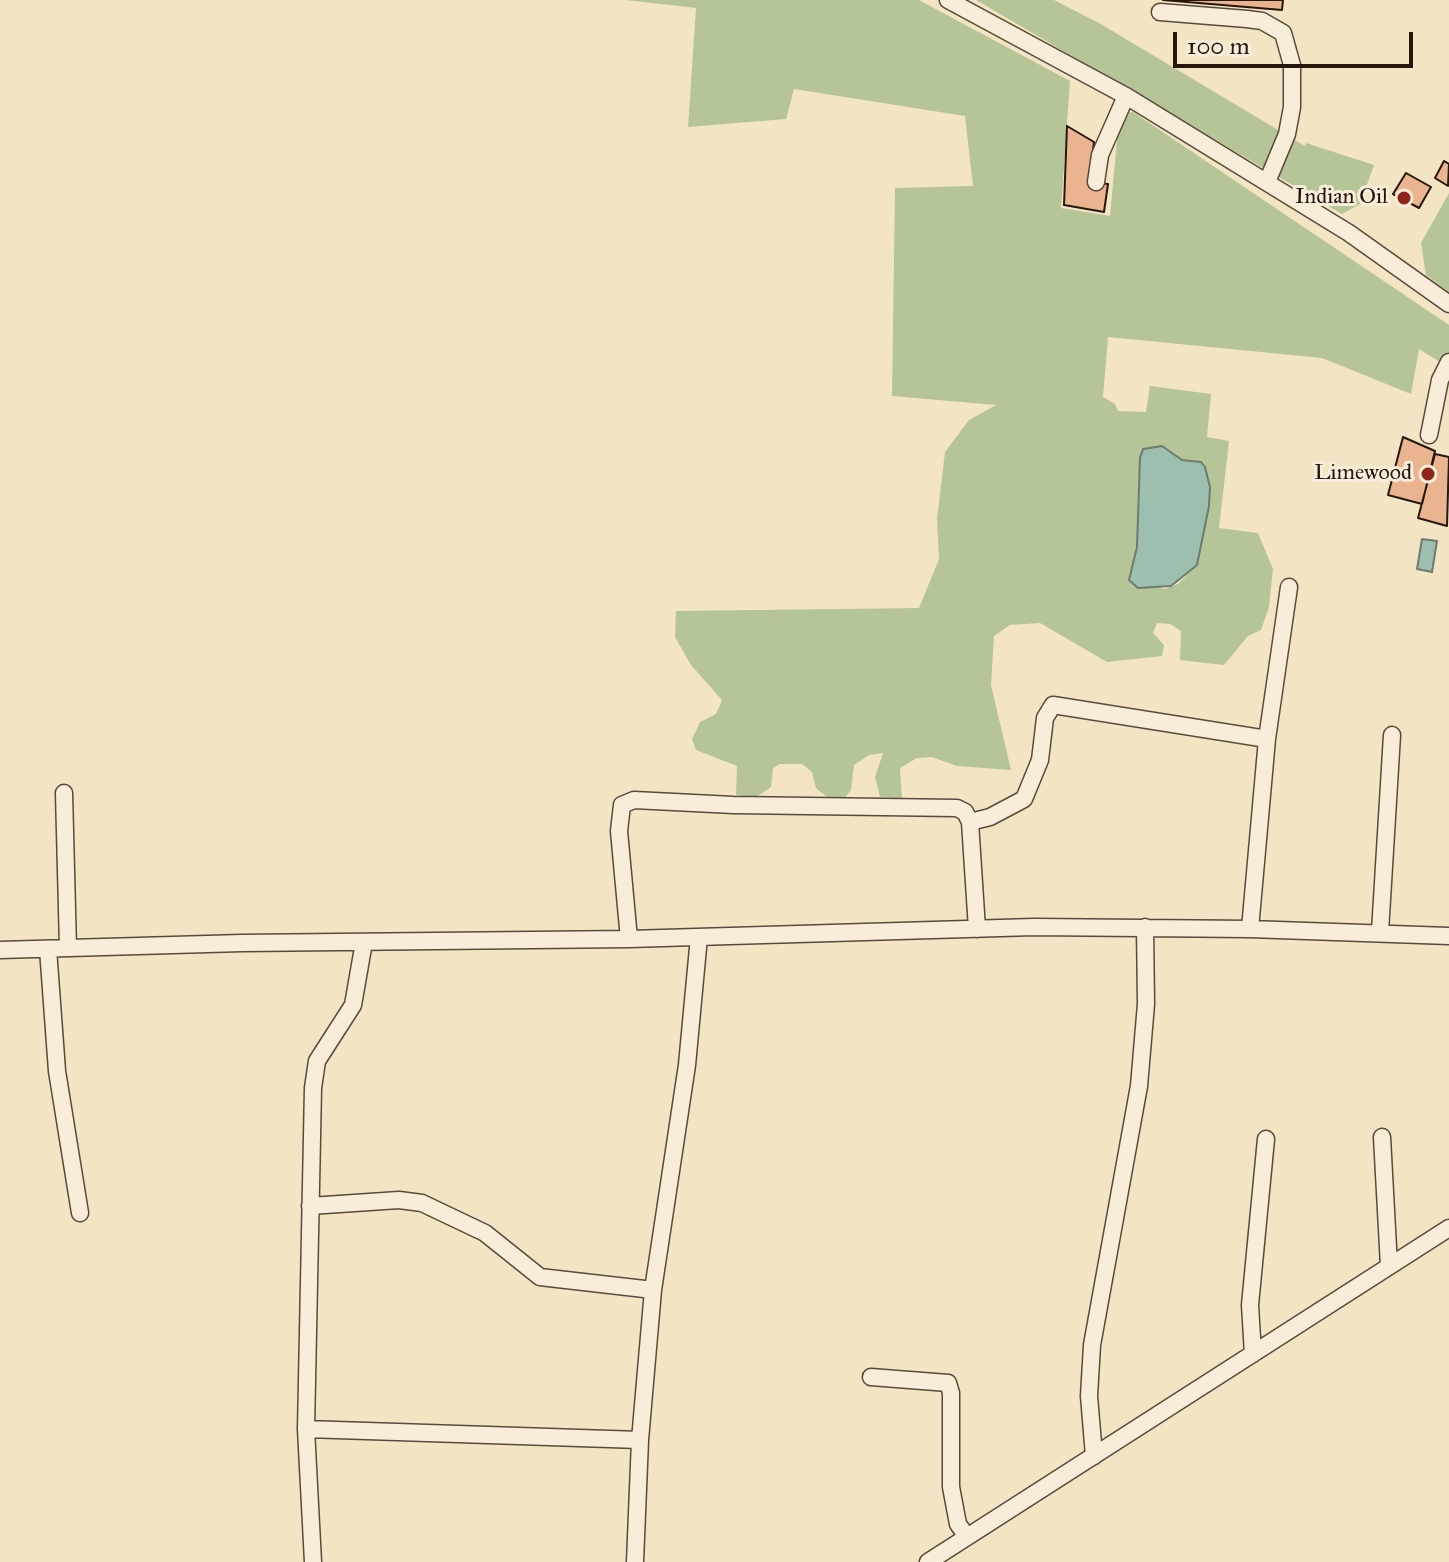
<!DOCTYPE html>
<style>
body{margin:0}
#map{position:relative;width:1449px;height:1562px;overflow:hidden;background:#f3e4c4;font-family:"IM FELL Great Primer",serif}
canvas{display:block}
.scale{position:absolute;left:1173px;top:32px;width:240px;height:36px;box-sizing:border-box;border:4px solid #26170e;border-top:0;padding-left:10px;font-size:24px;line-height:28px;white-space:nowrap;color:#26170e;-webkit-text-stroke:6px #f7edd9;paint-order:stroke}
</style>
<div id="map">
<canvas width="1449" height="1562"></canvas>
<div class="scale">100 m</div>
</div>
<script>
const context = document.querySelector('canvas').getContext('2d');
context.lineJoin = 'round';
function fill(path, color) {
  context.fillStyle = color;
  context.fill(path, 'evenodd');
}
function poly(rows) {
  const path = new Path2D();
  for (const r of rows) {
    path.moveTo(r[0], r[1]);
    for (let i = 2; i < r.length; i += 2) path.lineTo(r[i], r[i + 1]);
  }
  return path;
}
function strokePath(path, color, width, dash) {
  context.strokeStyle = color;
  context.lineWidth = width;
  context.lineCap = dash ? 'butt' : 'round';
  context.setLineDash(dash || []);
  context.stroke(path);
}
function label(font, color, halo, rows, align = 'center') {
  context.font = font + ' "IM FELL Great Primer",serif';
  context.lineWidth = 6;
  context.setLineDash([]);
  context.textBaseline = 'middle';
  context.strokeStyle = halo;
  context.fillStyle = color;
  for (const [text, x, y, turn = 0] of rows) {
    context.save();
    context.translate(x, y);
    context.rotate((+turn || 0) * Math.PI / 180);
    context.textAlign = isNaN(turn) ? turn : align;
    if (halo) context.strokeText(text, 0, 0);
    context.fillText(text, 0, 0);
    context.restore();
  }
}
const green = poly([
 [626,0,919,0,1070,81,1061,208,1110,216,1118,130,1125,113,1133,112,1449,325,1449,368,1419,349,1411,394,1322,358,1108,337,1103,397,1115,404,1118,411,1146,412,1150,386,1211,394,1207,437,1229,441,1219,528,1258,533,1273,569,1269,607,1261,630,1248,636,1224,665,1180,660,1181,631,1170,624,1157,623,1153,633,1164,645,1162,656,1107,662,1040,623,1010,625,994,636,991,685,1011,770,957,766,932,757,917,758,900,768,902,798,880,797,875,777,883,753,869,755,854,765,851,790,844,799,828,798,816,788,812,772,802,764,780,764,773,768,771,787,755,798,736,795,737,766,696,750,692,739,700,722,716,714,722,700,691,665,675,637,676,611,919,608,939,559,937,519,945,452,969,420,996,405,892,396,895,188,973,186,965,116,794,89,786,119,688,127,696,8],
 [1162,446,1182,460,1201,462,1210,487,1197,565,1178,584,1165,589,1129,580,1137,547,1140,458],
 [976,0,1054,0,1099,23,1305,146,1306,143,1374,165,1360,204,1342,214],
 [1449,193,1449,292,1426,275,1421,243]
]);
const water = poly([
 [1162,446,1182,460,1201,462,1205,467,1210,487,1209,506,1197,565,1171,586,1138,588,1129,580,1137,547,1140,458,1143,449,1162,446],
 [1422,539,1437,541,1432,572,1417,569,1422,539]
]);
const building = poly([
 [1163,0,1283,0,1282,10,1163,0],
 [1067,126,1094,142,1089,182,1108,184,1104,212,1064,205,1067,126],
 [1444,161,1449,164,1448,186,1435,178,1444,161],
 [1406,173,1431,187,1419,208,1393,194,1406,173],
 [1403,437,1435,451,1422,504,1388,495,1403,437],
 [1435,454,1449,457,1447,526,1418,518,1435,454]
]);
const minor = poly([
 [948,0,1126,96,1349,233,1449,304],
 [1160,12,1247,19,1262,21,1283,33,1292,65,1292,107,1287,134,1267,182],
 [1096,182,1100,155,1126,96],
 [1429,435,1440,380,1449,362],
 [64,793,68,948],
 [970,822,990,817,1024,799,1040,760,1045,718,1053,705,1267,739],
 [1250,929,1267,739,1289,587],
 [1380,932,1392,735],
 [629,939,619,831,622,805,634,800,733,805,957,808,965,812,970,822,977,929],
 [48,949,57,1071,80,1213],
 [0,950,242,943,629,939,1034,927,1250,929,1449,936],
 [1382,1137,1389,1266],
 [310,1206,399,1200,422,1203,485,1233,540,1277,653,1290],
 [1253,1354,1250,1305,1266,1139],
 [871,1377,948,1383,951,1393,951,1487,958,1524,967,1537],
 [306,1429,640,1440],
 [1094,1456,1089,1396,1092,1345,1139,1086,1146,1004,1145,927],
 [313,1562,306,1429,313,1088,317,1061,353,1005,364,942],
 [635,1562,640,1440,653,1290,687,1065,699,937],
 [928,1562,1449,1228]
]);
const markers = [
 [1404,198,8,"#8f2418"],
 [1428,474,8,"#8f2418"]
];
const poiNames = [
 ["Indian Oil",1388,198],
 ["Limewood",1412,474]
];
fill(green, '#b6c598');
fill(water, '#9cbfb0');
strokePath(water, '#6d7c6f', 2);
fill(building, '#e9b48f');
strokePath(building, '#26170e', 2);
strokePath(minor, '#594a3c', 19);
strokePath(minor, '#f7edd9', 16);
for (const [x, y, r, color] of markers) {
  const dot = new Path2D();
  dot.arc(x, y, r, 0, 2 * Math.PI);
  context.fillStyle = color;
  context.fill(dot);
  strokePath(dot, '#f7edd9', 3);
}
label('22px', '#26170e', '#f7edd9', poiNames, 'right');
</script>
